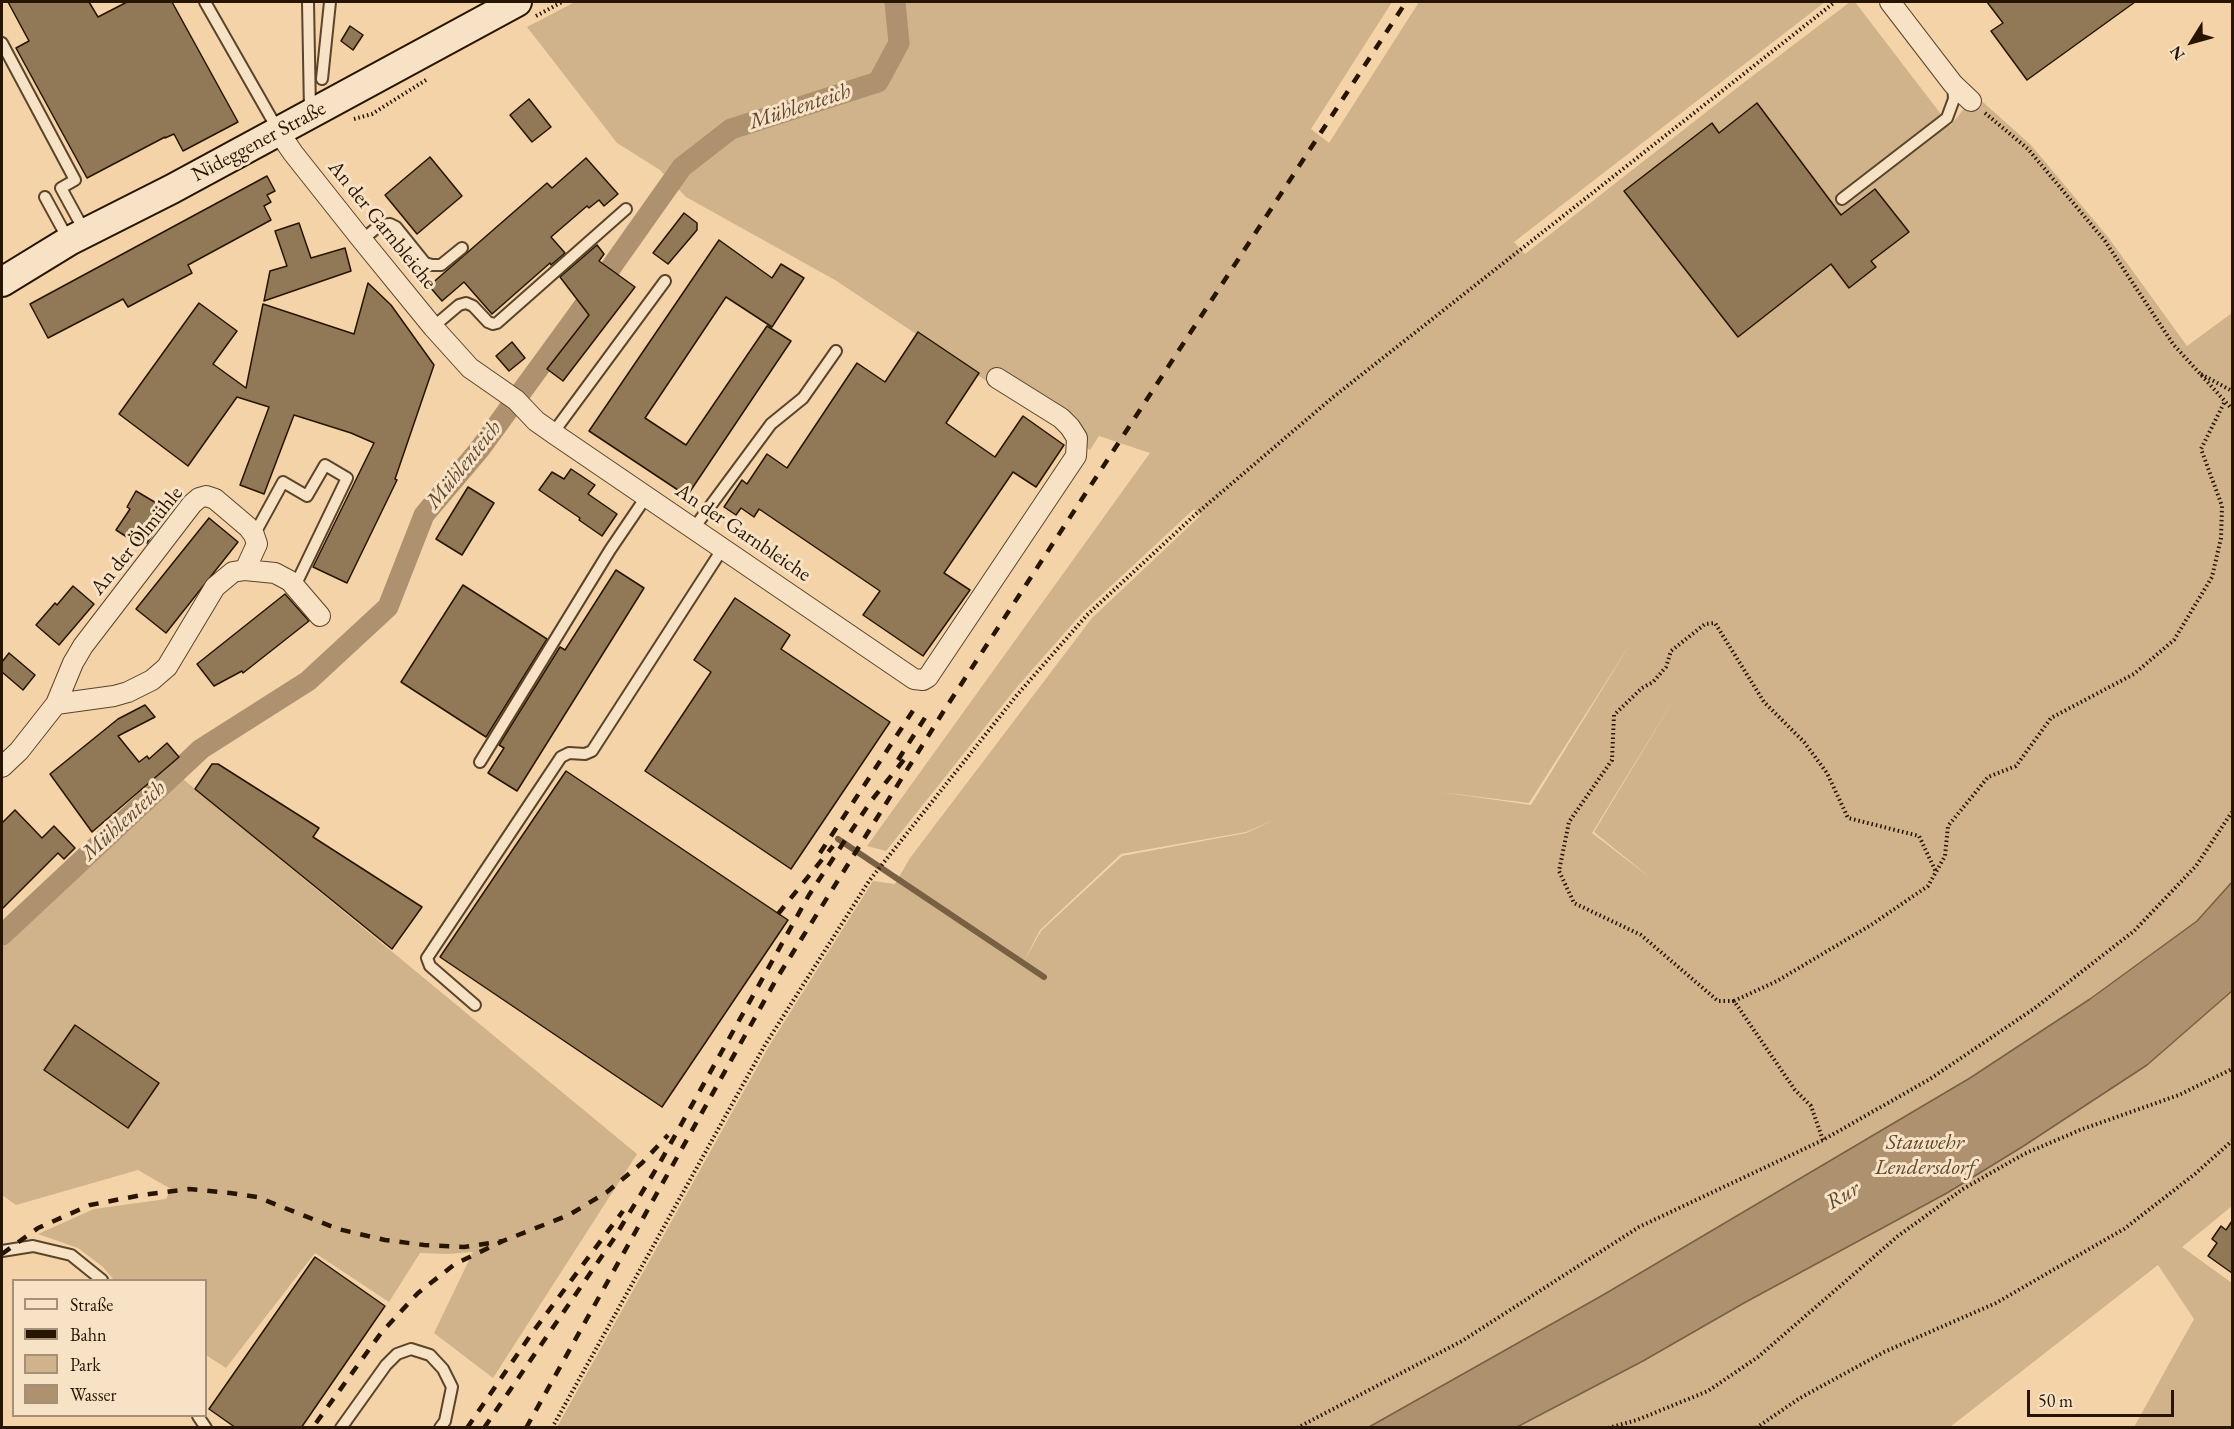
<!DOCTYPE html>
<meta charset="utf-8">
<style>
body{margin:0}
#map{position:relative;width:2234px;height:1429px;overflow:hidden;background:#f3d3a7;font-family:"EB Garamond",serif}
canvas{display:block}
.frame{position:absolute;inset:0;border:3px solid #271501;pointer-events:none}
.legend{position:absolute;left:12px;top:1279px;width:195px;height:138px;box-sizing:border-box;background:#f7e2c6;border:2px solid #a49077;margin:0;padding:8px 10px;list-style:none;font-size:18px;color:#271501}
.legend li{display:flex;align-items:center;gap:12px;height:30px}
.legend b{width:30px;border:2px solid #a49077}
.north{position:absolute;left:2162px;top:12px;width:60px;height:60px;-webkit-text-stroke:4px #f7e2c6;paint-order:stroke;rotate:233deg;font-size:16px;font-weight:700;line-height:24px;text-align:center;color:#271501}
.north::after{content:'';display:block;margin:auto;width:21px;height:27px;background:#271501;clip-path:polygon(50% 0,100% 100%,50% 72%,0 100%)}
.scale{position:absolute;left:2027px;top:1390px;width:147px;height:27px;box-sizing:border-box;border:3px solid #271501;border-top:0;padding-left:8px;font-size:18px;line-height:21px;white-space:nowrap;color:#271501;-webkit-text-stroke:4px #f7e2c6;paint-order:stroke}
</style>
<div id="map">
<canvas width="2234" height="1429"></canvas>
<div class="frame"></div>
<ul class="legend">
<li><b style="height:8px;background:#f7e2c6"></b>Straße</li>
<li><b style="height:8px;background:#271501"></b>Bahn</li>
<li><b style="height:16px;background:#d0b38b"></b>Park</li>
<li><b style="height:16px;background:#ae926f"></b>Wasser</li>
</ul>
<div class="north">N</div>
<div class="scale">50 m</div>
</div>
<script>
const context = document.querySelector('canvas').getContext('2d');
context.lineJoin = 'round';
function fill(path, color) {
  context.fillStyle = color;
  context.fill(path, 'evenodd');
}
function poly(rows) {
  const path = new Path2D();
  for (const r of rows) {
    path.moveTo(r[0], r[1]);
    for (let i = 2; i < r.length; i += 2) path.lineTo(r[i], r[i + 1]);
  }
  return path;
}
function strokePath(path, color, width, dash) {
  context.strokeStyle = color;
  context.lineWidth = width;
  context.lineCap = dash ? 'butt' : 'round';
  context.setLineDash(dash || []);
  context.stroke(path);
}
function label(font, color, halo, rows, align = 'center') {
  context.font = font + ' "EB Garamond",serif';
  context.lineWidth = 6;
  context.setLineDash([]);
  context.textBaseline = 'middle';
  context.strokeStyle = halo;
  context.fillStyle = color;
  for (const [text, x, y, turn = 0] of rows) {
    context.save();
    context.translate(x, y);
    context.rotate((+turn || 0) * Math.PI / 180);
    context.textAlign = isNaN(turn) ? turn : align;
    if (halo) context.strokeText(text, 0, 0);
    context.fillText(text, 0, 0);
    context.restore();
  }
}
const green = poly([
 [575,2,1392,2,1311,129,1329,143,1419,2,1825,2,1514,242,1525,254,1742,84,1850,2,1855,2,1950,126,1975,95,2031,145,2108,237,2187,346,2232,313,2232,882,2197,921,2090,999,1970,1078,1603,1295,1369,1427,557,1427,769,1046,873,881,895,884,910,858,1092,618,1201,515,1194,509,1083,612,1017,687,886,851,867,846,1150,453,1099,436,1090,450,835,280,686,197,660,170,617,143,527,27],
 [1632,641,1531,805,1440,792,1529,803],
 [1679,691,1594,832,1652,879,1592,833],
 [1276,819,1246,833,1122,856,1041,931,1023,963,1040,930,1121,854,1246,832],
 [172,770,637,1154,493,1378,434,1333,473,1252,448,1254,420,1253,389,1302,315,1253,226,1368,206,1355,206,1280,114,1280,103,1267,78,1248,38,1234,94,1209,166,1199,171,1189,138,1170,16,1205,2,1195,2,922],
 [2232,991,2232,1206,2182,1247,2232,1283,2232,1427,2134,1427,2194,1319,2158,1265,1950,1427,1517,1428,1643,1361,1744,1303,1947,1193,2147,1065]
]);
const water = poly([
 [2232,882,2232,991,2147,1065,2022,1147,1947,1193,1744,1303,1643,1361,1517,1427,1369,1427,1603,1295,1970,1078,2090,999,2197,921,2232,882]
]);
const stream = poly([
 [838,839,1044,977]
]);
const canal = poly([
 [2,935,201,749,308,681,388,607,424,515,479,450,576,317,682,167,731,129,878,82,899,43,895,2]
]);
const building = poly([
 [8,2,89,2,98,17,127,2,172,2,238,122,183,151,174,134,165,138,165,137,87,178,16,48,29,41,8,2],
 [1987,2,2135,2,2027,80,1991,31,2003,23,1987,2],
 [350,26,363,35,353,50,341,41,350,26],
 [529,99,551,127,532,142,510,115,529,99],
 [1757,103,1841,215,1875,189,1909,232,1871,261,1876,267,1849,288,1831,264,1738,337,1624,191,1712,123,1719,133,1757,103],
 [430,157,462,196,417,234,385,195,430,157],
 [586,158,618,194,604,206,599,200,589,208,587,206,551,237,565,253,551,265,550,263,492,314,464,282,442,301,429,286,547,183,552,188,586,158],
 [267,176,275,191,267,195,271,202,264,206,271,220,188,265,192,273,128,307,123,299,48,338,30,304,267,176],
 [684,213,697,223,697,230,668,264,653,253,684,213],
 [299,223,311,258,345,248,351,271,264,301,270,271,287,266,275,231,299,223],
 [719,240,772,278,781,264,804,278,772,327,726,297,645,418,686,445,767,326,791,341,687,496,589,431,719,240],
 [597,245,604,254,599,261,635,287,563,381,547,369,589,315,560,277,597,245],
 [368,283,391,305,434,365,395,479,397,480,347,583,313,567,374,443,351,433,294,415,264,494,240,485,269,407,237,397,188,466,119,414,199,303,237,331,213,364,246,388,263,304,354,334,368,283],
 [918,332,979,373,946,423,995,457,1023,416,1064,445,1036,487,1013,472,944,573,970,590,923,656,863,615,880,591,759,509,754,517,741,508,736,515,724,507,742,480,747,484,767,454,787,468,857,363,885,382,918,332],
 [512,342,525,358,509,371,496,356,512,342],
 [571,469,595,485,588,494,617,514,602,536,579,520,580,518,539,490,552,472,564,479,571,469],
 [468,487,494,503,462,555,436,539,468,487],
 [136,491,168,510,147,543,133,536,130,539,116,530,130,509,127,507,136,491],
 [209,518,238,542,166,633,136,609,209,518],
 [616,570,644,588,517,791,488,773,504,748,499,745,560,647,565,650,616,570],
 [463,585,547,639,486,737,401,682,463,585],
 [73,586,94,604,59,645,36,625,55,603,57,605,73,586],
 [285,594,309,621,243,673,242,671,214,686,197,664,285,594],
 [735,598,790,635,781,649,890,722,791,869,645,771,711,672,694,660,735,598],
 [9,653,35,675,23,690,2,672,2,662,9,653],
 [145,705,155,717,118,736,139,762,147,756,149,759,167,743,179,757,92,832,50,774,118,719,145,705],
 [212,764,218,764,319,828,313,837,422,907,392,949,195,789,212,764],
 [566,771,788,920,662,1107,440,957,566,771],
 [15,810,42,838,54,826,75,848,64,859,58,853,2,909,2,823,15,810],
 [75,1025,159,1083,128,1128,44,1070,75,1025],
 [2232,1221,2232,1273,2208,1256,2217,1243,2212,1239,2221,1226,2226,1230,2232,1221],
 [315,1257,385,1306,301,1428,236,1428,209,1409,315,1257]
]);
const path = poly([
 [536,16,562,2],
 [1985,113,2028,149,2105,241,2173,344,2232,409],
 [354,119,372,114,426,80],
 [2201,374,2232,391],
 [1734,1001,1718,1001,1641,935,1574,903,1559,871,1569,822,1612,760,1614,715,1642,688,1653,682,1666,667,1671,651,1705,624,1715,623,1764,702,1804,742,1827,773,1848,818,1919,836,1936,872],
 [1823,1140,1811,1106,1795,1090,1734,1001,1777,981,1871,925,1928,886,1945,856,1948,826,1988,777,2016,766,2051,718,2134,674,2174,640,2212,577,2221,538,2222,506,2201,449,2225,401],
 [552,1428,765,1045,869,881,1017,695,1087,615,1196,514,1332,398,1835,2],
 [1297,1428,1462,1341,1639,1227,1823,1140,1930,1079,2035,1008,2134,931,2196,866,2232,812],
 [1608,1428,1637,1420,1708,1391,1758,1357,1898,1236,1963,1189,2024,1154,2080,1130,2179,1095,2232,1069],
 [1756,1428,1800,1398,1884,1352,1996,1303,2124,1229,2195,1174,2232,1141]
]);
const service = poly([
 [205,2,278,130],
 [308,2,310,111],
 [2,43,75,180,61,188,85,232],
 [322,79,330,2],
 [45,197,69,241],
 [1842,199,1947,118,1954,99,1953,84],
 [362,240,380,225,390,224,396,227,425,263,432,265,441,265,462,248],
 [433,327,459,305,466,303,473,306,488,322,493,324,497,323,626,209],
 [553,433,665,281],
 [694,528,771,424,803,398,836,351],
 [254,535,283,482,307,496,325,465,347,478,295,586],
 [480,762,610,550,646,497],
 [475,1005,430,966,427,958,561,757,569,753,585,754,592,751,723,548],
 [2,1251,33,1246,71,1255,102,1280],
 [198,1416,206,1428],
 [341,1428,386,1365,397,1354,411,1349,430,1355,443,1369,452,1387,445,1421,440,1428]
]);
const minor = poly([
 [1890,2,1953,84,1971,101],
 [278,131,293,153,362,240,433,327,470,368,516,400,536,421,553,433,914,679,923,680,928,677,1076,456,1077,438,1070,427,1061,418,997,378],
 [245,570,275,573,290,581,320,616],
 [2,767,19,751,56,704,73,663,83,646,192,504,199,498,206,496,215,499,248,527,254,535,257,544,245,570,233,572,215,587,167,667,152,680,128,692,114,696,56,704]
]);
const secondary = poly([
 [2,282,69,241,172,189,517,2]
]);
const rail = poly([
 [898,760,928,713],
 [820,853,916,706],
 [778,914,833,846],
 [2,1254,38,1228,90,1205,142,1195,189,1189,230,1193,257,1197,338,1229,385,1240,424,1245,464,1247,503,1241],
 [316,1423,381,1333,418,1293,455,1264,503,1241,569,1215,607,1192,642,1163,668,1135],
 [467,1428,532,1333,623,1211],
 [484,1428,613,1240,658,1166,809,895,871,801,907,756],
 [526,1428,777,978,945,709,1406,2]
]);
const streetNames = [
 ["Nideggener Straße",259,142,-28],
 ["An der Garnbleiche",382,225,51],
 ["An der Garnbleiche",743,533,34],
 ["An der Ölmühle",137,541,-51]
];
const waterNames = [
 ["Mühlenteich",800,107,-18],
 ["Mühlenteich",464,465,-51],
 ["Mühlenteich",124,821,-43],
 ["Stauwehr",1925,1143],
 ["Lendersdorf",1925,1168],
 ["Rur",1843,1196,-31]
];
fill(green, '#d0b38b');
fill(water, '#ae926f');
strokePath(water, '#786043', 1.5);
strokePath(stream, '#786043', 6);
strokePath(canal, '#ae926f', 21);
fill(building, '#917857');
strokePath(building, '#271501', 1.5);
strokePath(service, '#5a442a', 14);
strokePath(minor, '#5a442a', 22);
strokePath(secondary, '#271501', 32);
strokePath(path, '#271501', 4, [1.5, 3]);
strokePath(service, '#f7e2c6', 10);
strokePath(minor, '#f7e2c6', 20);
strokePath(secondary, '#f7e2c6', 28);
strokePath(rail, '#271501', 4.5, [10, 10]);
label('21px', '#271501', '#f7e2c6', streetNames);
label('italic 22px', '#5d472d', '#f7e2c6', waterNames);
</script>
